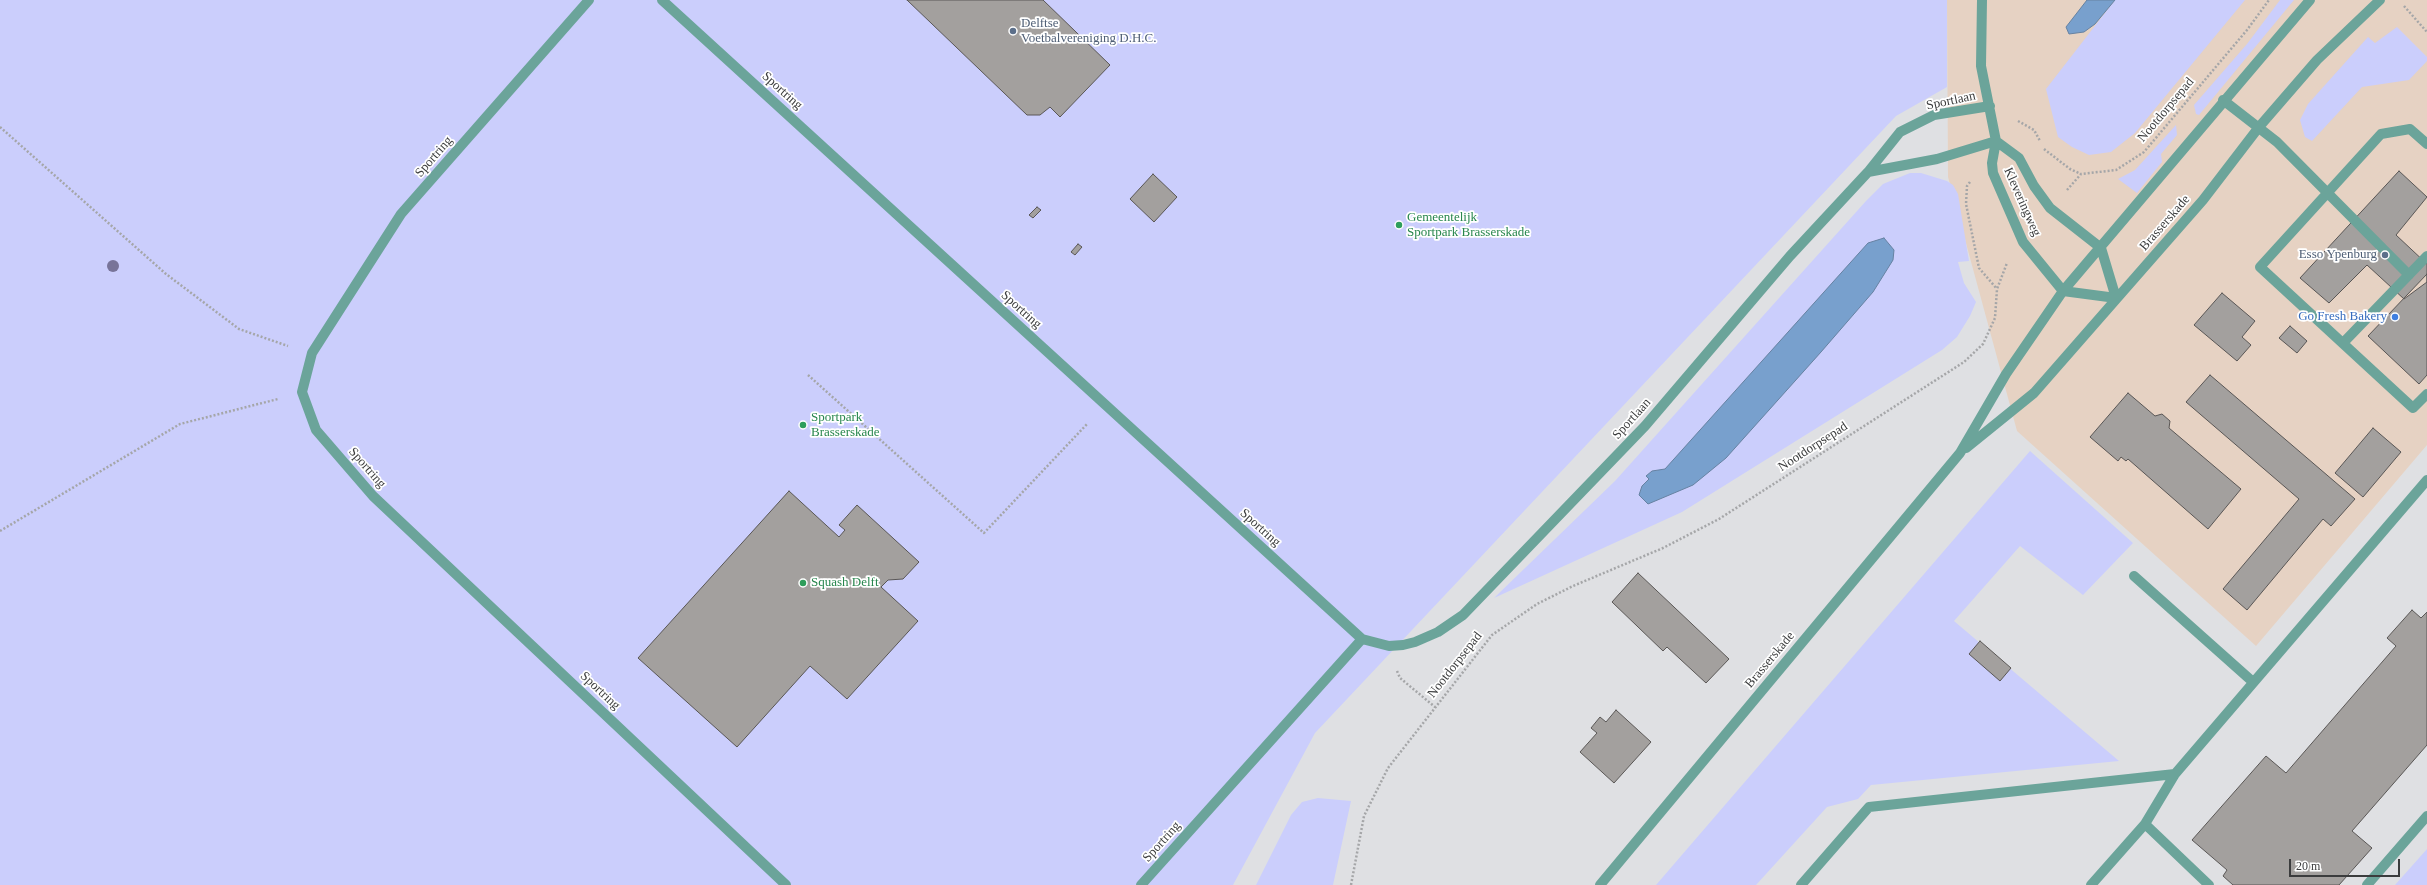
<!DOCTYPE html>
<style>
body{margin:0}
#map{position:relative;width:2427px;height:885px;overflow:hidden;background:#dfe0e3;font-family:Georgia,serif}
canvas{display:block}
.scale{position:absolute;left:2289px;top:859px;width:111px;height:18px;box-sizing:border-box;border:2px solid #3b3c3d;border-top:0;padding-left:5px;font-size:12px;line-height:14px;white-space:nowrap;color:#3b3c3d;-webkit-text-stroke:3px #fff;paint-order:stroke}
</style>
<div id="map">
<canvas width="2427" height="885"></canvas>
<div class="scale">20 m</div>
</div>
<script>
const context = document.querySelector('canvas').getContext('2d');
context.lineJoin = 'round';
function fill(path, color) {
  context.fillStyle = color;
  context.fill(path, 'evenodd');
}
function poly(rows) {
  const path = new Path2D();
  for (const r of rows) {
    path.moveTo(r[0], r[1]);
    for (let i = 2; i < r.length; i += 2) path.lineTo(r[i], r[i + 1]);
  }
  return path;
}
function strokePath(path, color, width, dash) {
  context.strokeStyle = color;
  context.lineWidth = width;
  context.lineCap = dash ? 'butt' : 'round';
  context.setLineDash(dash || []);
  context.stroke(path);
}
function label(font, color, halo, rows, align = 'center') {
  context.font = font + ' Georgia,serif';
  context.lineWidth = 3.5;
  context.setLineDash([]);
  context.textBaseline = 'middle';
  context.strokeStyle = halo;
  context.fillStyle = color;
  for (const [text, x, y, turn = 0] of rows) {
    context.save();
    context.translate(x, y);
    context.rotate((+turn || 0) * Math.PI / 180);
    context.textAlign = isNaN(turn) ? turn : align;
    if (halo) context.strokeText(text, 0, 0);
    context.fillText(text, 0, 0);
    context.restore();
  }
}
const commercial = poly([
 [1947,0,2427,0,2427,445,2256,646,2017,431,1948,177]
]);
const green = poly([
 [0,0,1947,0,1947,87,1896,116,1315,733,1233,885,0,885],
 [2115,0,2245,0,2135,133,2111,152,2089,155,2072,147,2058,137,2046,89],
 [2280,0,2294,0,2199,115,2196,114,2194,105,2247,44],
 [2397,27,2427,57,2427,61,2409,80,2362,87,2312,141,2305,137,2300,120,2308,104,2368,37,2375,43],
 [2176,125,2177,135,2161,154,2162,162,2137,193,2118,179,2135,170],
 [1910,173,1921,173,1947,181,1953,185,1958,194,1969,261,1958,262,1964,283,1976,302,1970,316,1957,337,1942,350,1682,512,1494,598,1615,481,1866,201,1883,184],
 [2030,451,2133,543,2083,595,2020,546,1954,621,2119,761,1871,785,1858,799,1827,807,1756,885,1656,885],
 [1318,798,1351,801,1333,885,1256,885,1291,815,1302,802],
 [2427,849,2427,885,2395,885]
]);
const water = poly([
 [2087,0,2115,0,2095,24,2084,32,2069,34,2066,27,2087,0],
 [1884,238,1894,250,1893,260,1873,292,1821,352,1726,458,1693,485,1648,504,1639,495,1642,486,1649,479,1646,476,1652,471,1665,469,1868,243,1884,238]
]);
const building = poly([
 [907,0,1043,0,1110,65,1060,117,1050,107,1040,115,1027,115,907,0],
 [2399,171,2427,197,2396,235,2427,264,2427,282,2404,299,2367,265,2329,303,2300,278,2399,171],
 [1153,174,1177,197,1154,222,1130,199,1153,174],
 [1037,207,1041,210,1033,218,1029,215,1037,207],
 [1078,244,1082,247,1075,255,1071,252,1078,244],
 [2427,274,2427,375,2419,384,2368,336,2427,274],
 [2222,293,2255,321,2242,337,2251,345,2237,361,2194,325,2222,293],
 [2290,326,2307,341,2297,353,2279,338,2290,326],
 [2210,375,2355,499,2331,526,2323,519,2247,610,2223,589,2299,499,2186,402,2210,375],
 [2128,393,2155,416,2162,414,2170,421,2169,428,2241,489,2208,529,2128,459,2126,461,2121,457,2118,461,2090,437,2128,393],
 [2373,428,2401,452,2363,497,2335,473,2373,428],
 [789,491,839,537,845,530,839,525,857,505,919,562,903,579,888,580,881,587,918,621,847,699,810,666,737,747,638,658,789,491],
 [1638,573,1729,659,1706,683,1667,647,1663,651,1612,602,1638,573],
 [2412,610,2421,618,2427,612,2427,745,2352,831,2372,848,2339,885,2233,885,2223,876,2227,870,2192,840,2266,756,2286,773,2396,646,2387,638,2412,610],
 [1980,641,2011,668,2000,681,1969,654,1980,641],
 [1616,710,1651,742,1614,783,1580,752,1597,733,1591,728,1600,717,1606,722,1616,710]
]);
const path = poly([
 [2404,6,2427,32],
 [2018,121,2034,130,2040,141],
 [0,127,166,274,239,329,288,346],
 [2044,149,2070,169,2081,174],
 [1970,182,1967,186,1966,204,1979,268,1997,289],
 [2067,190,2081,174,2116,170,2144,152,2247,30,2269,0],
 [808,375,984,533,1088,423],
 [0,531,180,424,278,399],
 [1397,671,1400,678,1435,707],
 [1351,885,1364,816,1388,768,1492,635,1537,604,1573,586,1663,548,1719,519,1964,362,1983,344,1995,318,1997,289,2007,263]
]);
const minor = poly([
 [589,0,401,214,312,353,302,392,316,430,373,496,786,885],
 [662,0,1362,639,1389,646,1403,645,1415,642,1438,632,1463,615,1645,426,1790,256,1868,172,1900,132,1934,115,1990,106],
 [1982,0,1981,66,1996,141,1992,163,1993,173,2023,242,2063,291,2116,298,2101,248,2050,208,2034,186,2019,158,1996,141],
 [2223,100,2277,142,2409,275],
 [2427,144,2410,129,2381,134,2260,267,2413,408,2427,394],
 [1868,172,1937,159,1996,141],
 [2343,343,2427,256],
 [1966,448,2034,393,2203,200,2259,127,2317,60,2380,0],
 [2134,576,2253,682],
 [2145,824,2209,885],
 [1141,885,1362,639],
 [1600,885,1960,453,2006,374,2063,291,2310,0],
 [1801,885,1869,807,2175,774,2427,480],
 [2091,885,2145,824,2175,774],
 [2367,885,2427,816]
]);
const trees = [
 [113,266]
];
const markers = [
 [1013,31,4,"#5c6f8a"],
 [1399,225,4,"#2e9e5b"],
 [2385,255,4,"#5c6f8a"],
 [2395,317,4,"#3f7fe0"],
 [803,425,4,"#2e9e5b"],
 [803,583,4,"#2e9e5b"]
];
const serviceNames = [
 ["Delftse",1021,24],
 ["Voetbalvereniging D.H.C.",1021,39],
 ["Esso Ypenburg",2377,255,"right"]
];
const streetNames = [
 ["Sportring",782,91,42],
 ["Sportlaan",1951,101,-12],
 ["Nootdorpsepad",2166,110,-50],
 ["Sportring",434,157,-49],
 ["Kleveringweg",2022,202,66],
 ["Brasserskade",2165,223,-49],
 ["Sportring",1021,310,42],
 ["Sportlaan",1632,419,-48],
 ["Nootdorpsepad",1813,447,-33],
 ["Sportring",367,468,49],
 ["Sportring",1260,528,42],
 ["Brasserskade",1770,660,-50],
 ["Nootdorpsepad",1455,665,-52],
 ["Sportring",600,691,43],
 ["Sportring",1162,842,-48]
];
const leisureNames = [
 ["Gemeentelijk",1407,218],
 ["Sportpark Brasserskade",1407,233],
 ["Sportpark",811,418],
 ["Brasserskade",811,433],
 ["Squash Delft",811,583]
];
const shopNames = [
 ["Go Fresh Bakery",2387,317]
];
fill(commercial, '#e6d2c3');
fill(green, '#cbcefc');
fill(water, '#78a0cd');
strokePath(water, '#6682a2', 1);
fill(building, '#a3a09e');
strokePath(building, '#5a5756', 1);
strokePath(path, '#a5a6a8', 2.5, [2, 2]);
strokePath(minor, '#6ba49a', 10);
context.fillStyle = '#787499';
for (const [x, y] of trees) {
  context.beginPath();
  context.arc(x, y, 6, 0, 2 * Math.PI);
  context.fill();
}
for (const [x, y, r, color] of markers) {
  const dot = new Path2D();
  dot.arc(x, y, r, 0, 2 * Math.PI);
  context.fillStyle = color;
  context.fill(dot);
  strokePath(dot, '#fff', 1.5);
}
label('13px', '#4e5e75', '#fff', serviceNames, 'left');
label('13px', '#3b3c3d', '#fff', streetNames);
label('13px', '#27864d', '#fff', leisureNames, 'left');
label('13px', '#366cbe', '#fff', shopNames, 'right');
</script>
